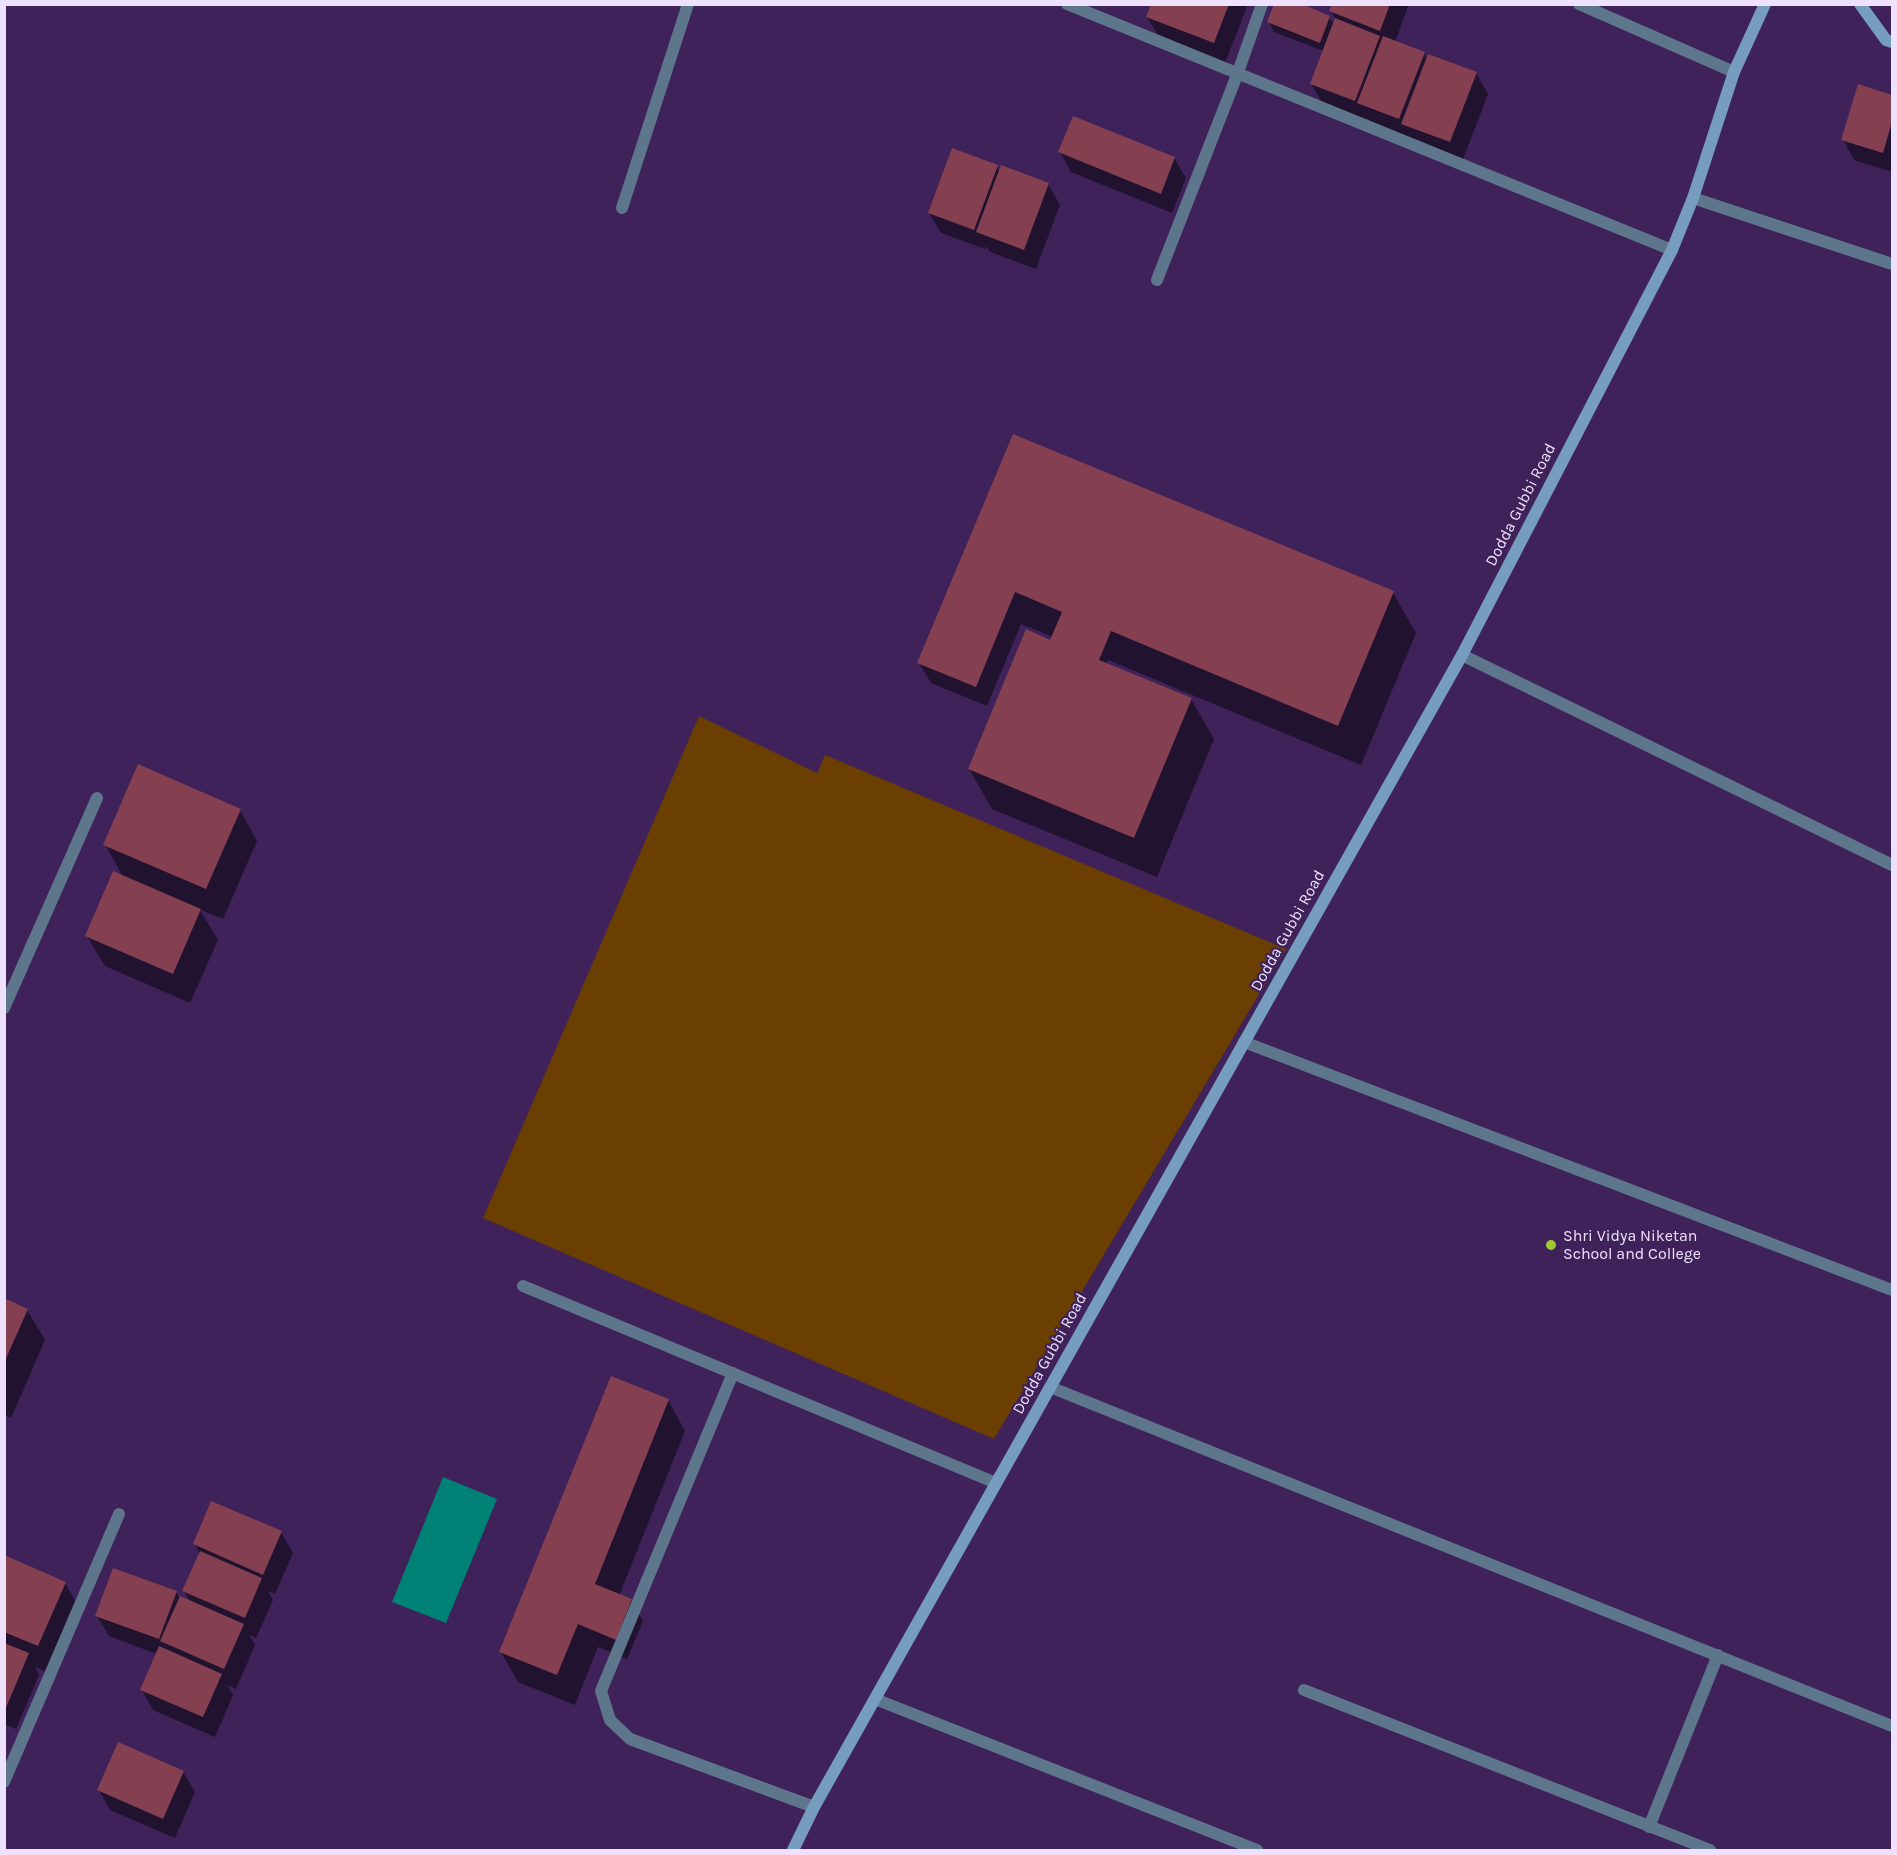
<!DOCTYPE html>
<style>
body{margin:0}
#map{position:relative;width:1897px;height:1855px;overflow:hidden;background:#3e2259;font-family:Karla,sans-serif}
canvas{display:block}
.frame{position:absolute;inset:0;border:6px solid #ede1fd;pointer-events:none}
</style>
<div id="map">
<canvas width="1897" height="1855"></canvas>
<div class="frame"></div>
</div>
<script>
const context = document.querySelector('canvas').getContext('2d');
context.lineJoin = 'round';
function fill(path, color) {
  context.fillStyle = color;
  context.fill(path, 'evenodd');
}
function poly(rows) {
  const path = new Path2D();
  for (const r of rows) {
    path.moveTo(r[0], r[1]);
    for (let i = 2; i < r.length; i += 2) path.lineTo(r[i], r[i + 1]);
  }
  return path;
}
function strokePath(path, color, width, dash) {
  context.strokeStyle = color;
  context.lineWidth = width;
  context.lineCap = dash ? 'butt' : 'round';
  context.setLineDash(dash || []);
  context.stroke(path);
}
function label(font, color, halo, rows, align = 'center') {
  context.font = font + ' Karla,sans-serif';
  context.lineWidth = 4.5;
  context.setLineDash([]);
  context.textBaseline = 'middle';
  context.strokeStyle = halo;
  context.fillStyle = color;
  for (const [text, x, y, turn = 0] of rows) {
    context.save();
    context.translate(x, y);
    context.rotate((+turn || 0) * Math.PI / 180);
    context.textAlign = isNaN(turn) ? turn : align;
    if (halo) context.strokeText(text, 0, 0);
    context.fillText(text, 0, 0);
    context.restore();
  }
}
const green = poly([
 [699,716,817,773,825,755,1286,949,994,1439,483,1218]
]);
const water = poly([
 [443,1477,497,1499,446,1623,392,1602]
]);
const shadow = poly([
 [1152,4,1248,4,1225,63,1159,37,1147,17],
 [1333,4,1409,4,1395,42,1424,53,1427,60,1476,73,1488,94,1462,162,1370,123,1367,118,1366,120,1323,104,1311,84,1324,51,1274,32,1269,22,1329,17,1334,25,1336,20,1331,11],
 [1859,86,1892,97,1892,172,1854,160,1843,139],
 [1060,152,1174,158,1186,178,1172,213,1071,172],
 [996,166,1000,172,1048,184,1060,205,1036,269,990,252,986,246,985,249,941,233,929,213],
 [1014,436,1393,593,1416,633,1361,765,1108,660,1106,664,1191,699,1214,739,1157,877,992,809,969,769,1053,637,1021,624,987,706,931,683,919,663],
 [240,810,257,841,223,919,199,909,218,940,190,1003,105,966,87,936,123,877,105,844],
 [4,1300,27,1310,45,1340,11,1418,4,1415],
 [668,1400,685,1431,619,1596,631,1601,643,1621,627,1659,598,1647,575,1705,518,1682,501,1652],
 [281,1532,293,1553,275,1594,268,1591,273,1600,256,1638,249,1635,255,1645,236,1689,227,1685,233,1695,215,1737,153,1710,142,1690,157,1654,109,1636,97,1616,176,1592,180,1599,190,1601,184,1591,200,1554,195,1544],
 [4,1557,65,1583,82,1613,55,1676,35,1667,39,1675,16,1729,4,1724],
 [183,1772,195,1792,175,1838,110,1810,99,1790]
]);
const building = poly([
 [1151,4,1229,4,1214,43,1146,17],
 [1274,4,1302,4,1330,16,1320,43,1267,22],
 [1332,4,1390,4,1380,31,1329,11],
 [1335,18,1380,36,1355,101,1310,84],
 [1383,36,1425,52,1399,119,1357,103],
 [1428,54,1477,72,1450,142,1401,124],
 [1858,84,1892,95,1892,122,1883,153,1841,140],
 [1073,116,1175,157,1161,194,1058,152],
 [952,148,998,165,974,230,928,213],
 [1001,165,1049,183,1024,250,976,232],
 [1013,434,1394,591,1338,726,1111,631,1099,660,1192,698,1134,838,968,769,1026,629,1050,640,1062,612,1015,592,976,687,917,663],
 [138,764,241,809,206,889,103,845],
 [113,871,201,909,173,974,85,936],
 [4,1298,28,1309,4,1363],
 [611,1376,669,1399,595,1584,632,1599,616,1640,578,1624,557,1675,499,1652],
 [211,1501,282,1531,263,1575,193,1544],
 [200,1551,262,1578,245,1618,182,1591],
 [4,1555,66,1582,38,1646,4,1632],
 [113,1568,177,1591,159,1639,95,1616],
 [180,1596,244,1624,224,1669,160,1641],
 [4,1643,29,1653,5,1710,4,1710],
 [159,1646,222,1674,203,1717,140,1690],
 [118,1742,184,1771,163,1819,97,1790]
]);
const service = poly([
 [1244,1042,1892,1290],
 [523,1286,996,1483],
 [733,1373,601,1691,610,1720,630,1739,814,1807],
 [1050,1387,1892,1726],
 [1304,1690,1710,1850],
 [1649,1827,1718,1655]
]);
const minor = poly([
 [1067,4,1672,250],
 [1579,4,1734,72],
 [1693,198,1892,264],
 [622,208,688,4],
 [1157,280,1237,75,1262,4],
 [1462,655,1892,865],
 [4,1008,97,798],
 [875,1699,1257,1850],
 [4,1782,119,1514]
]);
const secondary = poly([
 [1860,4,1886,40,1892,42],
 [793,1850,814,1807,1462,655,1672,250,1693,198,1734,72,1765,4]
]);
const markers = [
 [1551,1245,6,"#9dca30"]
];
const streetNames = [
 ["Dodda Gubbi Road",1521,505,-63],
 ["Dodda Gubbi Road",1288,931,-61],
 ["Dodda Gubbi Road",1050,1354,-61]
];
const poiNames = [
 ["Shri Vidya Niketan",1563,1236],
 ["School and College",1563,1254]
];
fill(green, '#6b3e02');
fill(water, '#008176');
fill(shadow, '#0007');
fill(building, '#843f51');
strokePath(service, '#5e768b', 12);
strokePath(minor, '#5e768b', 12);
strokePath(secondary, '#769cbe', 12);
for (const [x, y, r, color] of markers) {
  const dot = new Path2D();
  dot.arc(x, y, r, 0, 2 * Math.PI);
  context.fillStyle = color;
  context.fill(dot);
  strokePath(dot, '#3e2259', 2);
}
label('16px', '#ede1fd', '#3e2259', streetNames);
label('16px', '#ede1fd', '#3e2259', poiNames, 'left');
</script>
